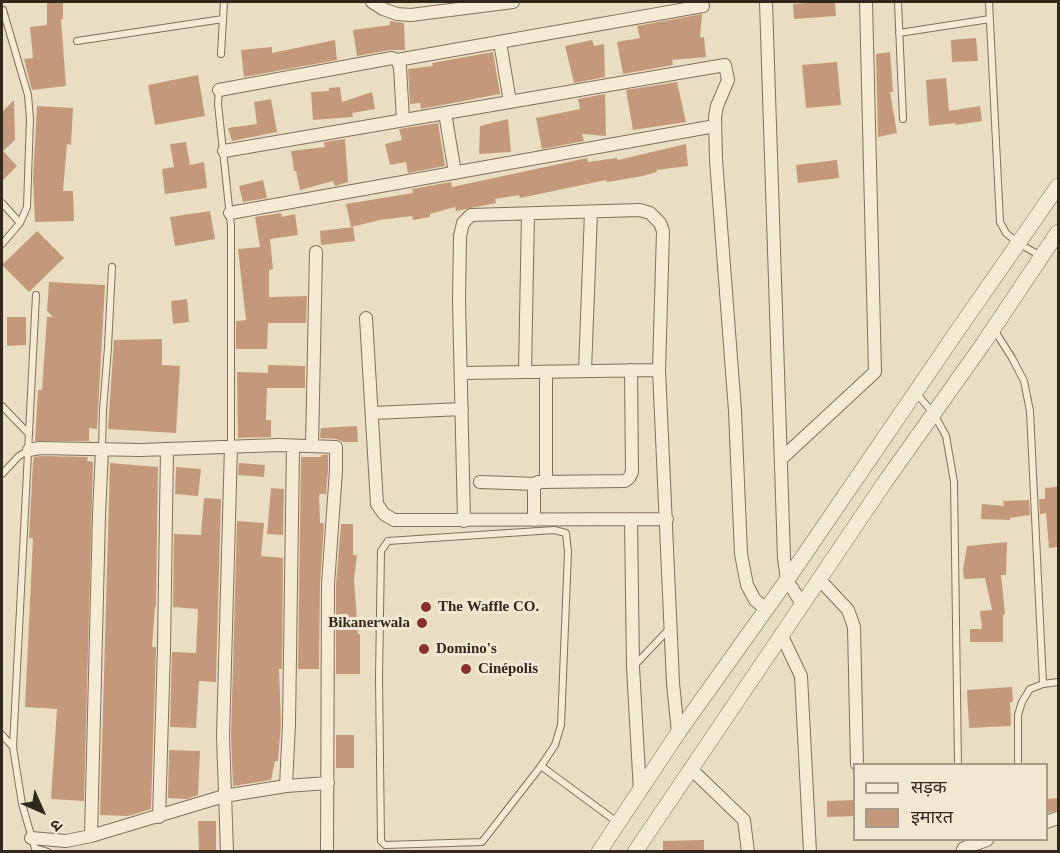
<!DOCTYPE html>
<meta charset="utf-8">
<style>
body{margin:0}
#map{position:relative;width:1060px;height:853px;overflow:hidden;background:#e9dec2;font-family:Georgia,"Noto Sans Devanagari",serif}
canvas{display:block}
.frame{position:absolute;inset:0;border:3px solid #33281e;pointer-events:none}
.legend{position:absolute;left:853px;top:763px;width:195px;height:78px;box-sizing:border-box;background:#f2e8d1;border:2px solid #a69b89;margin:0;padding:8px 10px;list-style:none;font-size:18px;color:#33281e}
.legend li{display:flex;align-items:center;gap:12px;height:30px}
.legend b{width:30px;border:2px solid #a69b89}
.north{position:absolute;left:12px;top:781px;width:60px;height:60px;-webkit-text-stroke:4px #f2e8d1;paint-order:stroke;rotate:135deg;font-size:16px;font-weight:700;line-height:24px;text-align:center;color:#33281e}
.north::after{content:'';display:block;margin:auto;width:21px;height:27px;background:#33281e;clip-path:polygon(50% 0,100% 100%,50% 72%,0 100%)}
</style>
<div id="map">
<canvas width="1060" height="853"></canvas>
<div class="frame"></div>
<ul class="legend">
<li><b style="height:8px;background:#f5ebd4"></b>सड़क</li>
<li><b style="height:16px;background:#c4997b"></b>इमारत</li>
</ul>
<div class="north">उ</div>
</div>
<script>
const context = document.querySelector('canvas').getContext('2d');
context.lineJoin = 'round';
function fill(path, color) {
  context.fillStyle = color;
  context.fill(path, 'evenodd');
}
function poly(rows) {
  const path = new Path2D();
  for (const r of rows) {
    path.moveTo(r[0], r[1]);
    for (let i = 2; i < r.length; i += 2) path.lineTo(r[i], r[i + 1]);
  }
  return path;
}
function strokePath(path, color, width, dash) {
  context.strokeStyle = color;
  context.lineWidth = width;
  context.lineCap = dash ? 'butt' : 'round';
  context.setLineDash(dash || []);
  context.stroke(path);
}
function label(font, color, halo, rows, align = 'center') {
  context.font = font + ' Georgia,serif';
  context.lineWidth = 6;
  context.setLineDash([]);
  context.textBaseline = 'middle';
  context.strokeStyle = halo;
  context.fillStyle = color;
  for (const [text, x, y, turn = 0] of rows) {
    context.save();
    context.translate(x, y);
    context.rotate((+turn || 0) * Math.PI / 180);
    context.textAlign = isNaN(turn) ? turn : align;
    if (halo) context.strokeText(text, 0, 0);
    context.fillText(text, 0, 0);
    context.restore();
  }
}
const building = poly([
 [47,2,63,2,63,19,61,19,66,86,32,90,24,59,33,58,30,27,47,25],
 [819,2,835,2,836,16,794,19,793,4],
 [702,14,700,38,704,37,706,57,672,60,673,65,623,74,617,42,640,38,637,26],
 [390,21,404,23,405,50,390,50,357,56,353,30,390,25],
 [976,38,978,61,952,62,951,40],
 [335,40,337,60,244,77,241,50,272,47,272,53],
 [592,40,594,46,604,44,605,77,574,83,565,46],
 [493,52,500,94,421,109,420,103,410,104,408,69,433,66,432,63],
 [890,52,893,92,890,92,897,133,878,137,876,54],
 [837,62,841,105,806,108,802,65],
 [198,75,205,116,155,125,148,85],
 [946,78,949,111,980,106,982,121,955,125,955,123,929,126,926,80],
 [677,82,686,122,633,130,626,90],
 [340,87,342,102,372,92,375,109,352,113,353,117,313,120,311,92,329,91,329,88],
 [605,94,606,136,582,134,584,141,542,149,536,118,580,109,578,99],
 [271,99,277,132,232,141,228,128,257,124,254,102],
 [14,100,15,140,3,151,17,166,2,181,2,112],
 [37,106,73,108,71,145,67,144,63,191,73,191,74,221,35,222,33,179],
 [508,119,511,152,479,154,480,126],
 [438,123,445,166,408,173,406,162,390,165,385,144,402,140,399,129],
 [345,139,348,182,335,186,333,181,300,190,296,171,294,171,291,151,325,147,324,142],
 [186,142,190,165,204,162,207,188,165,194,162,169,174,167,170,144],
 [686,144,688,166,656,170,657,172,643,176,607,182,606,180,520,198,519,195,495,199,496,203,456,211,455,207,430,214,430,217,413,220,412,216,380,220,351,227,346,204,413,193,412,189,451,182,452,187,587,158,588,162,617,158,618,160],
 [837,160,839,178,798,183,796,165],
 [263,180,267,198,243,202,239,186],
 [210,211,215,239,175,246,170,217],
 [281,213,282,217,295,214,298,235,270,239,273,269,269,270,269,297,307,296,306,323,268,323,267,349,236,349,236,321,246,320,238,249,260,247,255,217],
 [353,227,355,241,321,245,320,231],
 [37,231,64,258,29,292,2,265],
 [49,282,105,285,97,429,89,428,89,441,35,441,38,390,42,390,47,317,53,317,47,311],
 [187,299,189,322,173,324,171,301],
 [7,317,26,317,26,345,7,346],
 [162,339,162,365,180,366,176,433,108,429,114,340],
 [268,365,305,366,305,388,267,388,266,420,271,420,271,437,238,438,237,372,268,373],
 [357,426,358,442,343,442,337,439,320,438,321,428],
 [321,455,328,455,328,470,326,494,319,494,320,523,324,523,320,584,319,669,298,669,301,457,321,457],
 [41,456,88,457,87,461,93,462,84,801,51,799,57,709,25,707,33,538,29,538,33,462,34,457],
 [110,463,158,467,156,606,155,606,152,647,156,647,151,809,128,816,100,815],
 [239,463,265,465,264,477,238,475],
 [176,467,201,469,198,496,175,494],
 [1057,487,1057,547,1049,548,1046,513,1040,514,1039,499,1045,499,1045,488],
 [271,488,284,489,283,535,267,534],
 [204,498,221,499,216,682,199,681,196,728,170,727,172,652,196,653,198,609,173,607,174,534,201,535],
 [1029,500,1030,515,1010,518,1010,520,981,519,982,504,1004,506,1003,501],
 [237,521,264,523,261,556,283,558,282,669,279,669,281,723,278,761,275,761,271,780,233,786,231,736],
 [341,524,353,524,353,555,357,555,354,580,358,634,360,634,360,674,336,674,336,584],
 [1007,542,1006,575,1001,575,1005,614,1003,615,1003,642,970,642,970,629,982,629,980,611,992,610,985,578,964,579,963,569,967,546],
 [1012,687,1013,702,1010,702,1011,726,969,728,967,690],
 [336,735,354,735,354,768,336,768],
 [169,750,200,751,198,795,187,799,168,798],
 [1059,798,1059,810,1047,813,1047,799],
 [855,800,855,816,827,817,827,801],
 [198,821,216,821,216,852,199,852],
 [704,840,704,852,663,851,663,841]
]);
const service = poly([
 [898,2,903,119],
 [989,2,1000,222,1006,233,1018,243,1041,256],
 [223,19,224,2],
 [899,33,990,19],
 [77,41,223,19,221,54],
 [219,90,218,104,231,226,231,446],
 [2,203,20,223],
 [2,244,20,223,27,207,30,119,28,95,3,10],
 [995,331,1012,358,1024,381,1030,411,1043,684],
 [917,394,934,414,946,436,954,482,958,764],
 [2,406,29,434],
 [102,449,103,410,108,347,112,267],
 [2,474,19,456,29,450],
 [634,666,670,628],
 [2,735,13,747],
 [1018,764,1018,715,1022,702,1030,689,1043,684,1058,682],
 [541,766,555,745,561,725,568,552,566,533,554,530,388,541,381,551,379,678,381,841,385,845,482,842,541,766,617,822],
 [35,848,48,852],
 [36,852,22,804,13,747,36,295]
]);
const minor = poly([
 [372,2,383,9,397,14,411,15,513,2],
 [766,2,784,558,787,580,802,604],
 [500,42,510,102],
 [397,60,703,6],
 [219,90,392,58,397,60,400,67,403,120],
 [445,113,455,173],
 [224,151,725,65,728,80,717,106,715,117,716,160,735,411,741,554,747,585,755,600,766,609],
 [230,213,715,126],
 [366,318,377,504,384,514,394,520,667,519],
 [585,371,591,212],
 [525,372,528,214],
 [546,372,546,481],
 [461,373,659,370],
 [373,413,462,409],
 [312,446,316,252],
 [29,450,40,448,140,450,279,445,336,447,336,470,328,584,327,852],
 [781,459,875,372,866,2],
 [480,482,537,484],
 [631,519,633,667,640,792],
 [534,520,534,485,538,482,625,481,629,478,632,472,631,370],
 [464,521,459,301,460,236,463,223,471,215,640,210,650,213,660,223,663,231,659,370,673,683,678,733],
 [820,580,848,610,854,627,857,764],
 [781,634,801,676,810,852],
 [690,768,744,820,748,852],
 [286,786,289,724,293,446],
 [159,817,164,648,167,449],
 [1046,822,1058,818],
 [91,836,224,796,286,786,328,783],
 [31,838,66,841,91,836,99,514,102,450],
 [227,852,223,736,231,446],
 [962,852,964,848,987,840]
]);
const tertiary = poly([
 [599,852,678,733,787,580,960,327,1058,186],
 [635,852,885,482,983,344,1058,232]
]);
const markers = [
 [426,607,6,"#8b3031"],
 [422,623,6,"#8b3031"],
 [424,649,6,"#8b3031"],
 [466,669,6,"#8b3031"]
];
const poiNames = [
 ["The Waffle CO.",438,607],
 ["Bikanerwala",410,623,"right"],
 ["Domino's",436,649],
 ["Cinépolis",478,669]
];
fill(building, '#c4997b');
strokePath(service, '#826f5b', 8);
strokePath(minor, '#826f5b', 14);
strokePath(tertiary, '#826f5b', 16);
strokePath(service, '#f5ebd4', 6);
strokePath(minor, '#f5ebd4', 12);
strokePath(tertiary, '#f5ebd4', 15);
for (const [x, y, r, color] of markers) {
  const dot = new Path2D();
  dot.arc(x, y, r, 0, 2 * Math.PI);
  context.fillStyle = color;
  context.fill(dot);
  strokePath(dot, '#f2e8d1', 2);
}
label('bold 15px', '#33281e', '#f2e8d1', poiNames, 'left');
</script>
